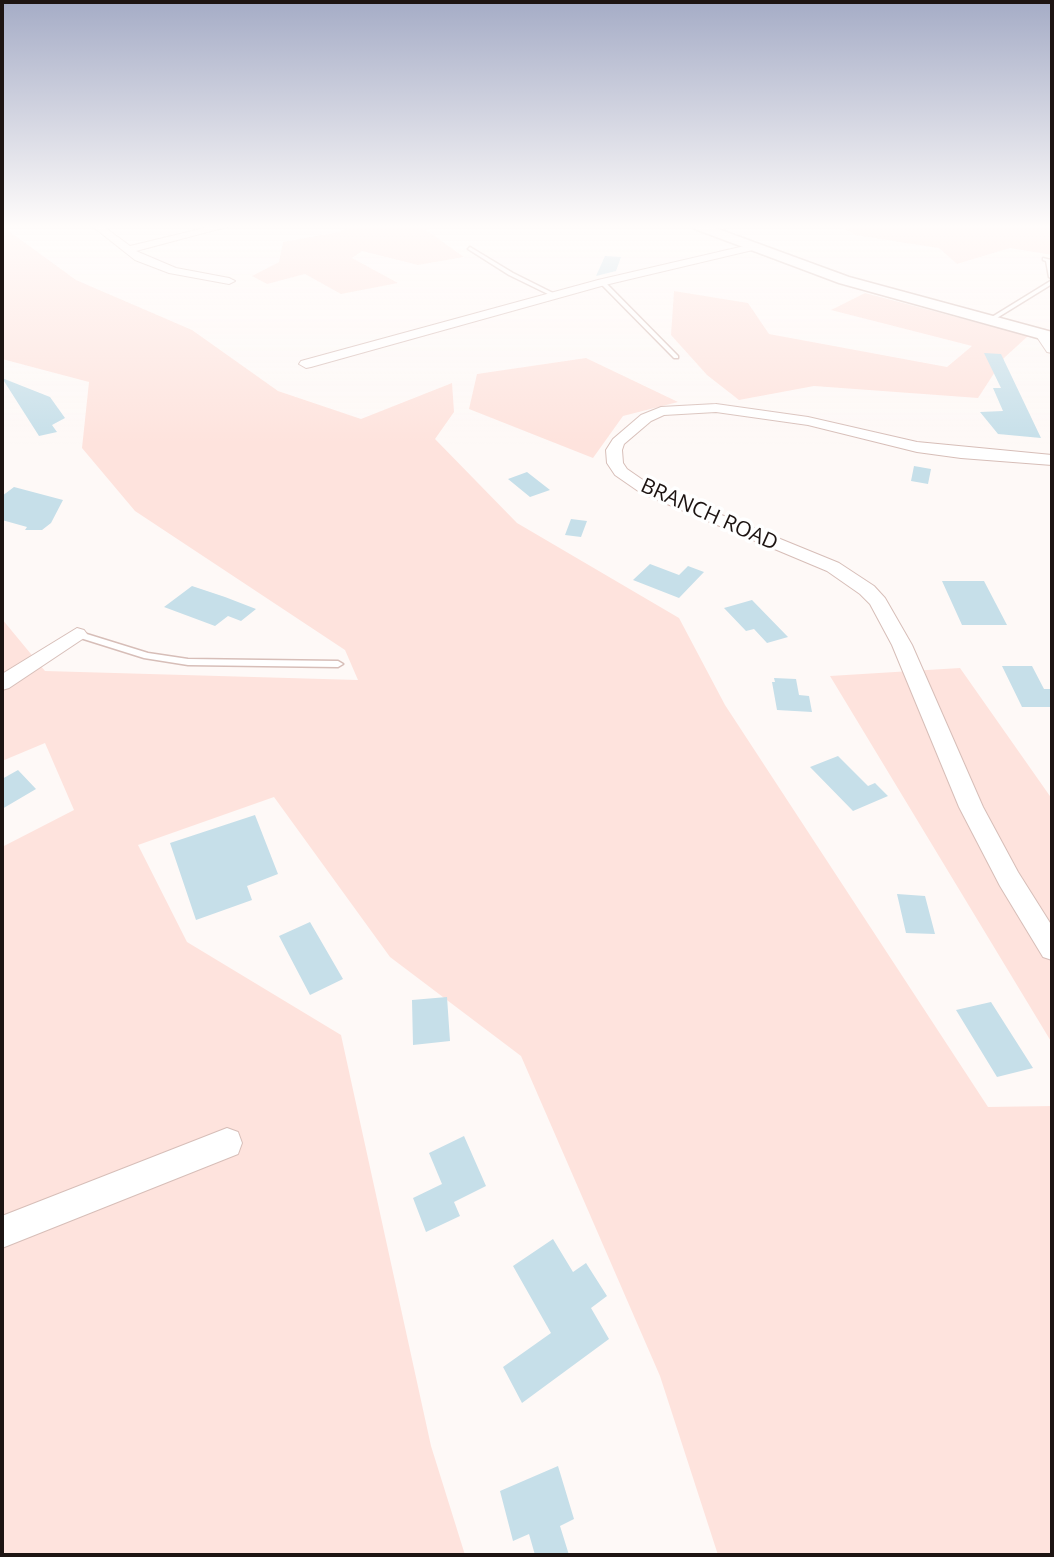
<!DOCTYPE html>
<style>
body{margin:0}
#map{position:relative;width:1054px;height:1557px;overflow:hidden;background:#fef9f7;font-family:"Open Sans",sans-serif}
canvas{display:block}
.frame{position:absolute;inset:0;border:4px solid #1d1412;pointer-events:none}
</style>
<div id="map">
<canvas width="1054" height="1557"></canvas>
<div class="frame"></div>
</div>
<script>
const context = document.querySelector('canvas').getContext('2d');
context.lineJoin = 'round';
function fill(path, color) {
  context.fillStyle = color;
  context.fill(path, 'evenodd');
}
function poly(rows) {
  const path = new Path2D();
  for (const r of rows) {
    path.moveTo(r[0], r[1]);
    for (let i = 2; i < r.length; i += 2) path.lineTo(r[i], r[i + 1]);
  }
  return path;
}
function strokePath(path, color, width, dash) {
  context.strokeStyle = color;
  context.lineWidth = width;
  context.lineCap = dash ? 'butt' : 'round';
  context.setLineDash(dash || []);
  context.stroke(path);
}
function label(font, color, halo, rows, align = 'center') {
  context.font = font + ' "Open Sans",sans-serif';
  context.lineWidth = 7;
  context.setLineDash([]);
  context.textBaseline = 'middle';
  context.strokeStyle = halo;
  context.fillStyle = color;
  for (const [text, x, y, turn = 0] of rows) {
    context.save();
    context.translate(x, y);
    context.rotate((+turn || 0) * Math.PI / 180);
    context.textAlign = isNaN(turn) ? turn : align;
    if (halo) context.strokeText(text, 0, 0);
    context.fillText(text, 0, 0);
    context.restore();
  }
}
const green = poly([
 [2,226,76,280,192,330,278,391,361,419,452,383,454,412,435,439,517,523,679,618,725,705,988,1107,1052,1106,1052,1555,718,1555,660,1376,521,1056,390,957,274,797,138,845,187,942,341,1035,431,1446,465,1555,2,1555,2,847,74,810,45,743,2,761,2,619,45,671,358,680,345,650,135,511,82,448,89,382,2,359],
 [352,226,438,226,426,230,464,257,418,265,362,251,352,258,398,283,341,294,305,274,267,284,252,276,279,262,283,242,339,232],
 [840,226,1052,226,1052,255,1010,248,957,264,939,248,855,235],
 [674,291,748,303,769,334,947,367,972,346,831,310,865,293,1028,336,1004,358,978,398,814,386,739,400,707,375,671,335],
 [586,358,678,402,623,416,593,458,469,409,477,374],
 [960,668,1052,799,1052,1043,830,676]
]);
const building = poly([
 [605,256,621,257,616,271,596,276],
 [984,353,1001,354,1041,438,998,434,980,412,1003,411,993,388,1001,388],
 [2,378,50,397,65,418,52,425,57,432,39,436],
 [914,466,931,469,928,484,911,481],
 [527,472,550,490,530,497,508,479],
 [14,487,63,500,51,523,42,530,25,530,27,527,2,520,2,496],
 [571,519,587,521,581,537,565,535],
 [650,564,679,575,688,566,704,572,679,598,633,580],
 [942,581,984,581,1007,625,962,625],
 [192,586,225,597,256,609,241,621,228,616,215,626,164,607],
 [752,600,788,637,767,643,754,629,746,631,724,608],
 [1002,666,1032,666,1044,689,1052,689,1052,707,1022,707],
 [774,678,796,679,799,695,809,696,812,712,777,710,772,682,775,682],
 [838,756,868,786,875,783,888,796,853,811,810,767],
 [18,770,36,789,2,809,2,779],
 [255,815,278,874,247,886,252,900,196,920,170,843],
 [897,894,925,896,935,934,906,933],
 [310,922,343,979,310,995,279,936],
 [447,997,450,1041,413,1045,412,1000],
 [991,1002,1033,1068,997,1077,956,1010],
 [464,1136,486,1186,454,1202,460,1216,426,1232,413,1198,442,1184,429,1153],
 [553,1239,573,1272,586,1263,607,1296,591,1308,609,1339,522,1403,503,1367,551,1333,513,1266],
 [558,1466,574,1519,560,1526,569,1555,535,1555,529,1534,513,1541,500,1491]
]);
const service = poly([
 [470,247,513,273,557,295,552,296,509,275,468,249,470,247],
 [1043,258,1051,260,1052,279,1049,277,1046,261,1043,260,1043,258],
 [1052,280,1052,284,992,321,987,320,1052,280],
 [600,281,604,281,678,356,678,358,674,358,600,283,600,281],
 [77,631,148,653,188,659,338,661,343,664,338,667,188,665,144,658,74,636,73,634,77,631]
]);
const minor = poly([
 [92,226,103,226,130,246,213,226,230,226,136,251,176,268,229,278,235,281,229,284,169,273,135,260,92,226],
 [753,244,757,245,757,249,605,285,311,367,306,368,299,364,301,361,598,280,753,244],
 [1041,330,1045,331,1052,340,1052,353,1047,352,1035,334,1041,330],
 [716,404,808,417,917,442,1052,455,1052,465,961,458,917,452,808,425,716,412,664,415,651,421,624,444,622,450,623,463,627,469,653,487,839,563,874,586,885,598,912,645,983,807,1018,872,1052,926,1052,960,1043,957,1000,886,959,807,892,645,870,604,860,594,827,571,641,493,615,475,607,463,606,450,613,439,641,415,661,407,716,404],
 [77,628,84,630,87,634,84,638,9,688,2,690,2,674,77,628],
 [227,1128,238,1132,242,1143,238,1154,2,1248,2,1216,227,1128]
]);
const tertiary = poly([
 [693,226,710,226,849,277,1052,332,1052,342,839,283,695,229,693,226]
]);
const farStreetnames = [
 ["BRANCH ROAD",709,515,24]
];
fill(green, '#fee3dd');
fill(building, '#c6dfe9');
strokePath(service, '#d7beb8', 3);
strokePath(minor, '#d7beb8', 2);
strokePath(tertiary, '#d7beb8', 3);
fill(service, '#fff');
fill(minor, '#fff');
fill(tertiary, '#fff');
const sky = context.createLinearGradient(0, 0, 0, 444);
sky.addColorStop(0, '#a5acc6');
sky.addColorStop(0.51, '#fffcfb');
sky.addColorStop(1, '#fffcfb00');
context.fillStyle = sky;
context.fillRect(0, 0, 1054, 444);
label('21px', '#1d1412', '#fff', farStreetnames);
</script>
